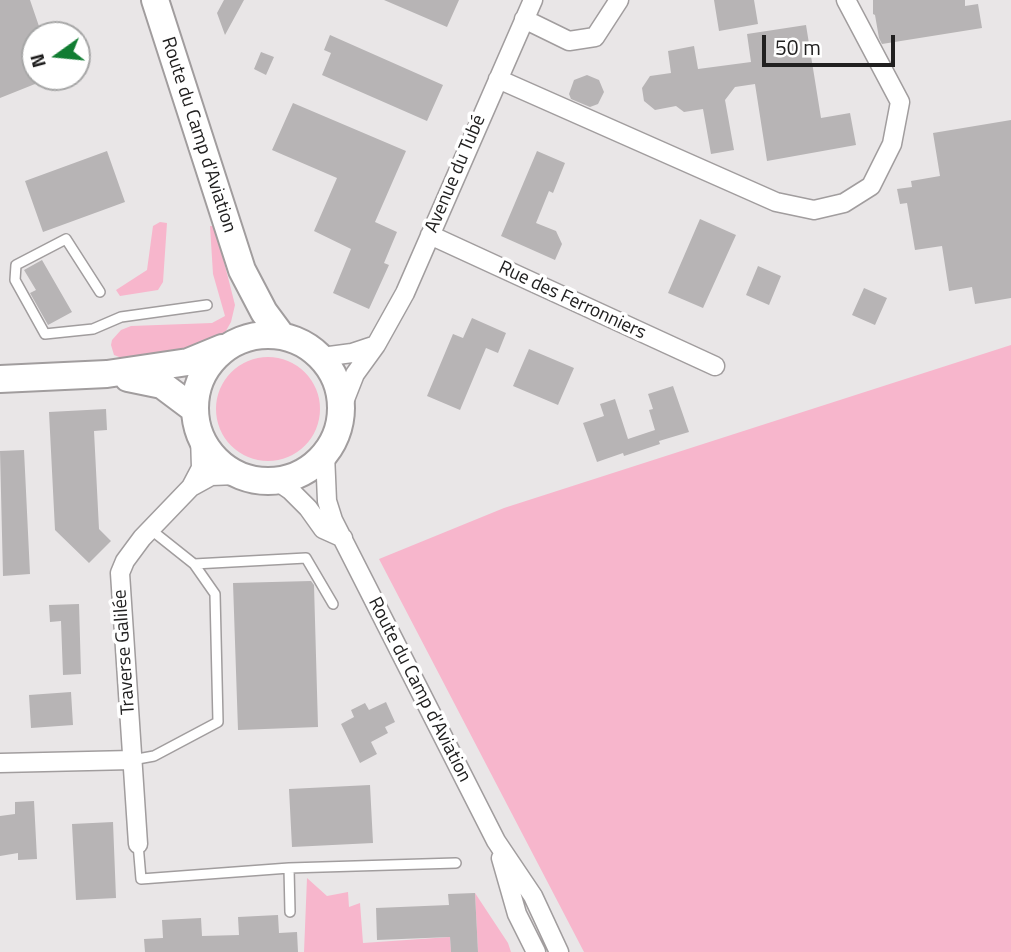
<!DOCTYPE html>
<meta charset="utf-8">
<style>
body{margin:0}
#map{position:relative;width:1011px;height:952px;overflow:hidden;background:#e9e6e7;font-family:"Titillium Web",sans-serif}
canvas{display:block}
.north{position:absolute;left:21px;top:21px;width:70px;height:70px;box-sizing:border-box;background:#fff;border:2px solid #a6a6a6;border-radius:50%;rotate:255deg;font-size:19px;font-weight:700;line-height:28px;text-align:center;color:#212020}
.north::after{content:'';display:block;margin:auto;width:24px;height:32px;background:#117d32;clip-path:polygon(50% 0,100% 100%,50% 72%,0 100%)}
.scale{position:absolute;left:762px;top:35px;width:133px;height:32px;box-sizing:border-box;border:4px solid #212020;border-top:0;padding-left:9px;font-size:21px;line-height:24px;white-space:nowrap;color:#212020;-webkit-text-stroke:5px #fff;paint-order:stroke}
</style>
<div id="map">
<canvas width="1011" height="952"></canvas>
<div class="north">N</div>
<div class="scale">50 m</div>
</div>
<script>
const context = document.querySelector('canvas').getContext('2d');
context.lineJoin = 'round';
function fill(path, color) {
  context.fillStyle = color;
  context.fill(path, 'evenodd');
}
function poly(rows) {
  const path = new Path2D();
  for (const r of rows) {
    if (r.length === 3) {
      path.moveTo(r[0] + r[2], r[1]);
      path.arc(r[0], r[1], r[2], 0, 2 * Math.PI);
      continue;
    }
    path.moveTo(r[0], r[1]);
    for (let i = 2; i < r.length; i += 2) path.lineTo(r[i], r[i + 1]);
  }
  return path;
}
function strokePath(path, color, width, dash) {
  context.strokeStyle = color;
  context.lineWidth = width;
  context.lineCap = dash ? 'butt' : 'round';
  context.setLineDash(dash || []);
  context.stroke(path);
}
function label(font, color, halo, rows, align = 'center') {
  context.font = font + ' "Titillium Web",sans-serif';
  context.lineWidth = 7;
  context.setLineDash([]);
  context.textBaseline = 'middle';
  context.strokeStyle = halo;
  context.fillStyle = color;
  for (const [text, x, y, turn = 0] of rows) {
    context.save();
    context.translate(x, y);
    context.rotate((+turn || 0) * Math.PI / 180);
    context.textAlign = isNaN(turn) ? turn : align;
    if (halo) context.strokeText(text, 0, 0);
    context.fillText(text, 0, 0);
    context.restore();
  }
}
const green = poly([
 [160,222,167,223,163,282,158,290,120,296,116,290,147,270,153,226],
 [210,226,215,226,235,305,231,322,223,336,213,345,127,360,114,355,111,345,112,340,121,330,131,326,212,323,225,316,213,274],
 [1011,345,1011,952,584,952,379,559,504,508],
 [268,409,52],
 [307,878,327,896,348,892,349,907,360,903,363,943,450,937,451,952,304,952],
 [475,893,508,943,511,952,478,952]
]);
const building = poly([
 [0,0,30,0,42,35,35,35,35,84,0,98],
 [224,0,244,0,225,35,217,13],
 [384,0,459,0,447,27],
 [714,0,754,0,758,24,719,31],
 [873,0,965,0,965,6,978,4,982,28,882,44,879,38,875,15,873,14],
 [806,25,821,118,850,113,856,145,767,161,755,84,735,87,725,100,734,150,711,154,703,109,684,112,676,106,655,110,644,101,642,88,650,76,671,73,668,51,694,46,698,69,751,62,747,34],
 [330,35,443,85,427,121,322,75,331,53,324,50],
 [261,52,274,57,266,75,254,69],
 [587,75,599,80,604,92,598,104,590,107,571,99,569,94,574,80],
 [293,103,406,151,375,222,397,232,384,263,389,265,369,309,333,293,351,249,314,231,337,178,272,150],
 [1011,120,1011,298,975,304,972,287,949,291,942,246,915,250,907,203,900,204,897,189,912,187,911,181,940,176,933,133],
 [107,151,125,202,43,232,25,181],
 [537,151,565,163,553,193,549,191,536,223,556,231,562,244,555,260,501,236],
 [700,219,736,235,703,308,668,293],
 [42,260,72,312,48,325,30,293,36,290,24,270],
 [758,266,781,276,769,305,746,295],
 [864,288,887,298,875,325,852,315],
 [472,318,506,333,498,353,486,348,460,410,427,396,453,334,463,338],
 [529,349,574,368,558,405,513,386],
 [673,386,689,432,659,441,658,438,660,444,624,456,623,453,597,462,583,423,604,416,600,404,615,399,628,439,655,430,649,410,653,409,648,394],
 [106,409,107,430,94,431,99,529,111,541,89,563,55,530,49,412],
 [24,450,30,574,3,576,0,451],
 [311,581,314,585,318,727,238,730,233,583],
 [79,604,81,674,63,675,61,621,50,622,49,605],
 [71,692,73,725,31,728,29,695],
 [386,702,395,722,385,727,388,733,371,742,377,754,360,763,341,724,354,717,351,710,365,703,369,710],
 [370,785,373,843,292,847,289,789],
 [34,801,37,859,18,860,18,853,0,856,0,816,15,814,15,802],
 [113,822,116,898,76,900,72,824],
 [475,893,478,952,451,952,450,937,377,940,376,908,449,905,448,894],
 [278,915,279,933,297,932,298,952,145,952,144,939,163,938,162,920,201,918,202,936,239,935,238,917]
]);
const lane = poly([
 [100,292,66,239,16,265,15,280,45,334,93,329,121,317,207,305],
 [194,564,306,558,333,604],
 [132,760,154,756,218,722,215,594,194,564,150,529],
 [138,844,141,879,289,868,456,863],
 [289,868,290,912]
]);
const street = poly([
 [524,19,569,41,595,37,619,0],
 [498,79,776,202,814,210,844,203,871,186,892,144,900,102,846,0],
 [430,235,715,366],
 [376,345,405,293,533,0],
 [322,357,352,353,376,345,355,374,342,407],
 [200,436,201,468,191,487,211,476,237,475],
 [325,454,327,501,333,520,496,841,533,896,559,952],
 [277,481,290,490,308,508,323,529,343,538],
 [0,763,132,760],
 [138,844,120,573,125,561,142,538,191,487],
 [501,858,517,914,536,952]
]);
const secondary = poly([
 [155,0,242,270,264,312,281,335],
 [268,408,73],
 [128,378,162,385,194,409],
 [0,379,107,374,188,362,222,348]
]);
const streetNames = [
 ["Route du Camp d'Aviation",198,135,72],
 ["Avenue du Tubé",456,174,-67],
 ["Rue des Ferronniers",572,301,25],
 ["Traverse Galilée",125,652,-94],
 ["Route du Camp d'Aviation",419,690,63]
];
fill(green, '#f7b6cc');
fill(building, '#b7b4b5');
strokePath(lane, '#a19d9e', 12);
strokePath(street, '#a19d9e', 21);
strokePath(secondary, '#a19d9e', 30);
strokePath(lane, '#fff', 9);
strokePath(street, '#fff', 18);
strokePath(secondary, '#fff', 26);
label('19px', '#212020', '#fff', streetNames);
</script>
